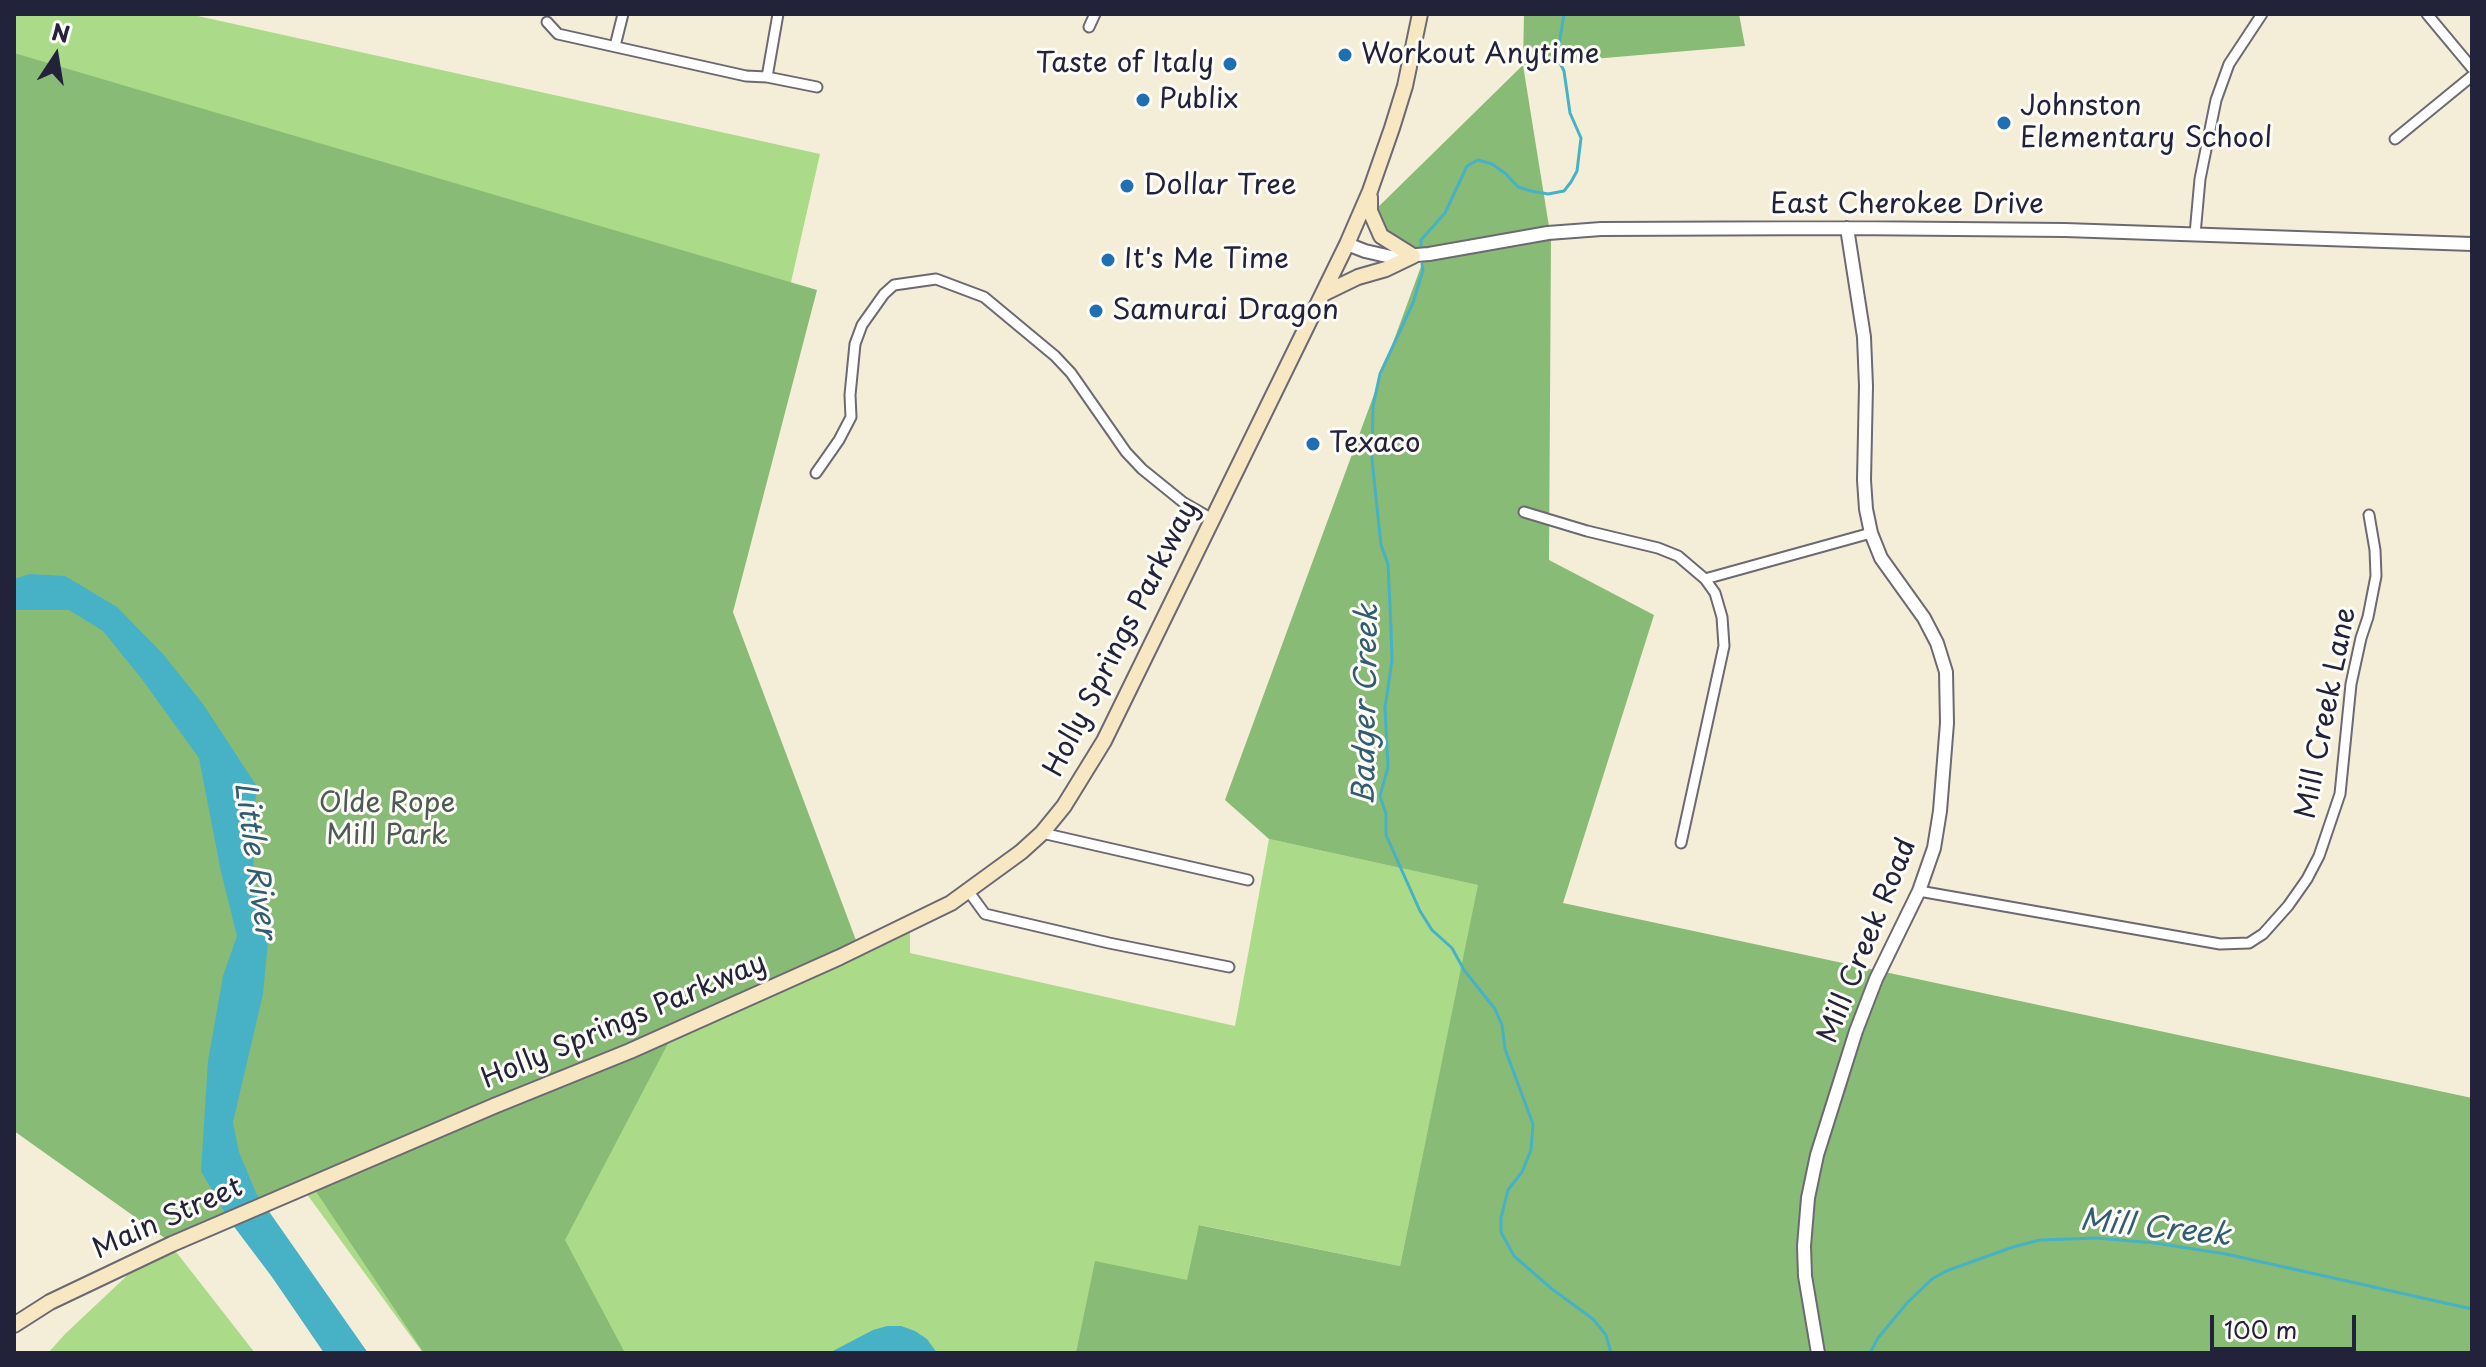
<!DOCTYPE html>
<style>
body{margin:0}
#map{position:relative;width:2486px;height:1367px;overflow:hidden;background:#f4eed9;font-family:"Playpen Sans",sans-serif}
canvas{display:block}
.frame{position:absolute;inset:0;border:16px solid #22223b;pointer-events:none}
.north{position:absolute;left:16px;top:16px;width:80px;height:80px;-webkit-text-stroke:6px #fdfcf7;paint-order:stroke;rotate:12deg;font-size:22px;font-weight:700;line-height:32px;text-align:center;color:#22223b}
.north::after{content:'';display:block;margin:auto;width:28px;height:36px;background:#22223b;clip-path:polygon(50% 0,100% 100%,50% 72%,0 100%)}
.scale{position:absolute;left:2210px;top:1315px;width:146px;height:36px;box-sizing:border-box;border:4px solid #22223b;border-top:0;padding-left:10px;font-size:24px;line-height:28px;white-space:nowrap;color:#22223b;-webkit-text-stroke:6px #fdfcf7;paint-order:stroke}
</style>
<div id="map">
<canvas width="2486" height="1367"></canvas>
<div class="frame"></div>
<div class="north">N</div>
<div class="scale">100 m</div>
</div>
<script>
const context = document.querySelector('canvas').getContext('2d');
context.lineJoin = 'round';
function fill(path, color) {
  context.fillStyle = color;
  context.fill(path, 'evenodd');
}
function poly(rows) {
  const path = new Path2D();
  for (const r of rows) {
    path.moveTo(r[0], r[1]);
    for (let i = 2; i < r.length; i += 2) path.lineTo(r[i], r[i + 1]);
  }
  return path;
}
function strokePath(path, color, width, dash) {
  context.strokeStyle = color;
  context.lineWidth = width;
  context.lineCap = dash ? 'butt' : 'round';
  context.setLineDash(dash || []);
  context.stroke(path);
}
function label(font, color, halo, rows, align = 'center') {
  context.font = font + ' "Playpen Sans",sans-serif';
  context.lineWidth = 6;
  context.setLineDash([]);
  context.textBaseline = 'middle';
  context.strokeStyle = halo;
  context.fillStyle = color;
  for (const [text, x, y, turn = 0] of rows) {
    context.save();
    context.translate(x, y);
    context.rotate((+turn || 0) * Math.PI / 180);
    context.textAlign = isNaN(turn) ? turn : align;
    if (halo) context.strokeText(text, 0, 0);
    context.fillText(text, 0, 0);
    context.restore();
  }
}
const green = poly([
 [14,14,189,14,820,154,712,631,836,936,874,945,910,928,910,953,1235,1026,1269,839,1479,885,1400,1266,1200,1225,1188,1280,1076,1353,423,1353,298,1182,14,1077],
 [166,1239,255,1353,48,1353,65,1334]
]);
const forest = poly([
 [1524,14,1739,14,1745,46,1523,65,1551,239,1549,560,1654,615,1563,903,2472,1098,2472,1353,1076,1353,1095,1261,1187,1280,1199,1225,1400,1266,1478,885,1269,839,1225,800,1423,261,1370,215,1523,65],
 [14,53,817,290,733,612,860,951,673,1034,565,1240,625,1353,424,1353,309,1181,166,1239,14,1131]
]);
const water = poly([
 [30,574,65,576,117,607,163,654,203,704,256,785,253,878,268,941,263,994,233,1122,239,1152,256,1193,368,1353,324,1353,272,1277,229,1220,201,1171,208,1061,223,976,237,936,221,872,199,758,141,678,103,631,69,610,14,610,14,579],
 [887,1326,901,1326,915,1331,927,1339,937,1353,829,1353,873,1330]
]);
const stream = poly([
 [1421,246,1421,240,1445,213,1467,166,1478,160,1492,164,1506,174,1518,187,1531,191,1548,194,1564,191,1571,182,1577,171,1581,138,1570,113,1564,71,1557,57,1564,14],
 [1422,264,1423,270,1413,303,1380,374,1373,406,1372,460,1381,545,1388,564,1391,628,1392,660,1385,708,1388,767,1380,796,1386,814,1386,835,1420,911,1432,930,1452,948,1464,970,1495,1009,1502,1025,1505,1049,1533,1124,1531,1150,1522,1172,1508,1190,1501,1218,1501,1232,1514,1256,1552,1289,1593,1319,1606,1335,1611,1353],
 [1870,1353,1878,1338,1907,1303,1932,1279,1946,1271,2013,1247,2040,1240,2096,1238,2155,1243,2226,1254,2472,1309]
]);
const minor = poly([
 [2427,14,2472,68],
 [547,22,558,34,746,76,767,77,778,14],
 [1089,27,1095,14],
 [615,46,623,14],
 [767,77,817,87],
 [2395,139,2472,76],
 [2195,234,2200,179,2216,100,2229,64,2262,14],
 [816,473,839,440,851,417,850,395,855,344,862,325,884,294,894,285,936,279,984,297,1055,356,1071,373,1126,452,1142,469,1184,503,1212,519],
 [1524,512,1587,531,1658,548,1678,556,1705,579,1871,533],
 [1042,833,1248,880],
 [1681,843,1724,646,1722,617,1715,593,1705,579],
 [1919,891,2220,944,2249,943,2263,934,2288,906,2307,879,2319,856,2340,794,2351,684,2361,638,2368,617,2376,576,2375,550,2369,515],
 [969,892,985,914,1109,943,1229,967]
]);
const tertiary = poly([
 [1347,244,1365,251,1391,257,1429,254,1548,233,1601,229,1847,228,2065,230,2472,244],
 [1818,1353,1805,1276,1804,1246,1808,1198,1817,1155,1856,1031,1876,979,1919,891,1934,848,1940,811,1947,723,1946,672,1937,643,1924,618,1881,558,1871,533,1866,509,1864,480,1866,386,1864,337,1847,228]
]);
const secondary = poly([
 [1370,197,1370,211,1381,236,1413,256],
 [1323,294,1358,277,1386,269,1413,256],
 [14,1325,50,1302,172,1244,494,1106,630,1051,840,957,951,903,1021,852,1042,833,1064,806,1104,741,1347,244,1370,191,1392,128,1405,86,1420,14]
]);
const markers = [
 [1345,55,8,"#1f6fb2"],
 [1230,64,8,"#1f6fb2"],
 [1143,100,8,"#1f6fb2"],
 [2004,123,8,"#1f6fb2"],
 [1127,186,8,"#1f6fb2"],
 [1108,260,8,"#1f6fb2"],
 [1096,311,8,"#1f6fb2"],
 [1313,444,8,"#1f6fb2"]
];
const poiNames = [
 ["Workout Anytime",1361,55],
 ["Taste of Italy",1214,64,"right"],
 ["Publix",1159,100],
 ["Johnston",2020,107],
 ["Elementary School",2020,139],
 ["Dollar Tree",1143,186],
 ["It's Me Time",1124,260],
 ["Samurai Dragon",1112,311],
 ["Texaco",1329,444]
];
const streetNames = [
 ["East Cherokee Drive",1907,205],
 ["Holly Springs Parkway",1122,639,-63],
 ["Mill Creek Lane",2327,713,-79],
 ["Mill Creek Road",1868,941,-68],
 ["Holly Springs Parkway",624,1022,-23],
 ["Main Street",168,1219,-24]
];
const parkNames = [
 ["Olde Rope",387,804],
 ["Mill Park",387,836]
];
const waterNames = [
 ["Badger Creek",1367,705,-89],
 ["Little River",254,860,82],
 ["Mill Creek",2155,1229,6]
];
fill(green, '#abdb89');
fill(forest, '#88bb75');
fill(water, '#47b2c5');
strokePath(stream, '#47b2c5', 3);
strokePath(minor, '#6c6972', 13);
strokePath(tertiary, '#6c6972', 16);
strokePath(secondary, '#6c6972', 18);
strokePath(minor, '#fff', 9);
strokePath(tertiary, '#fff', 12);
strokePath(secondary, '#f7e8c3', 14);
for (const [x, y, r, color] of markers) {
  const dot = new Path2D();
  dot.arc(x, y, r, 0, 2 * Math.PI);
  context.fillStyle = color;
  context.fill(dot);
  strokePath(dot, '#fdfcf7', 3);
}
label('28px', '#22223b', '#fdfcf7', poiNames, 'left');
label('28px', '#22223b', '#fdfcf7', streetNames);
label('28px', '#4b5a52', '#fdfcf7', parkNames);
label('italic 30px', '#315c72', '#fdfcf7', waterNames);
</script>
